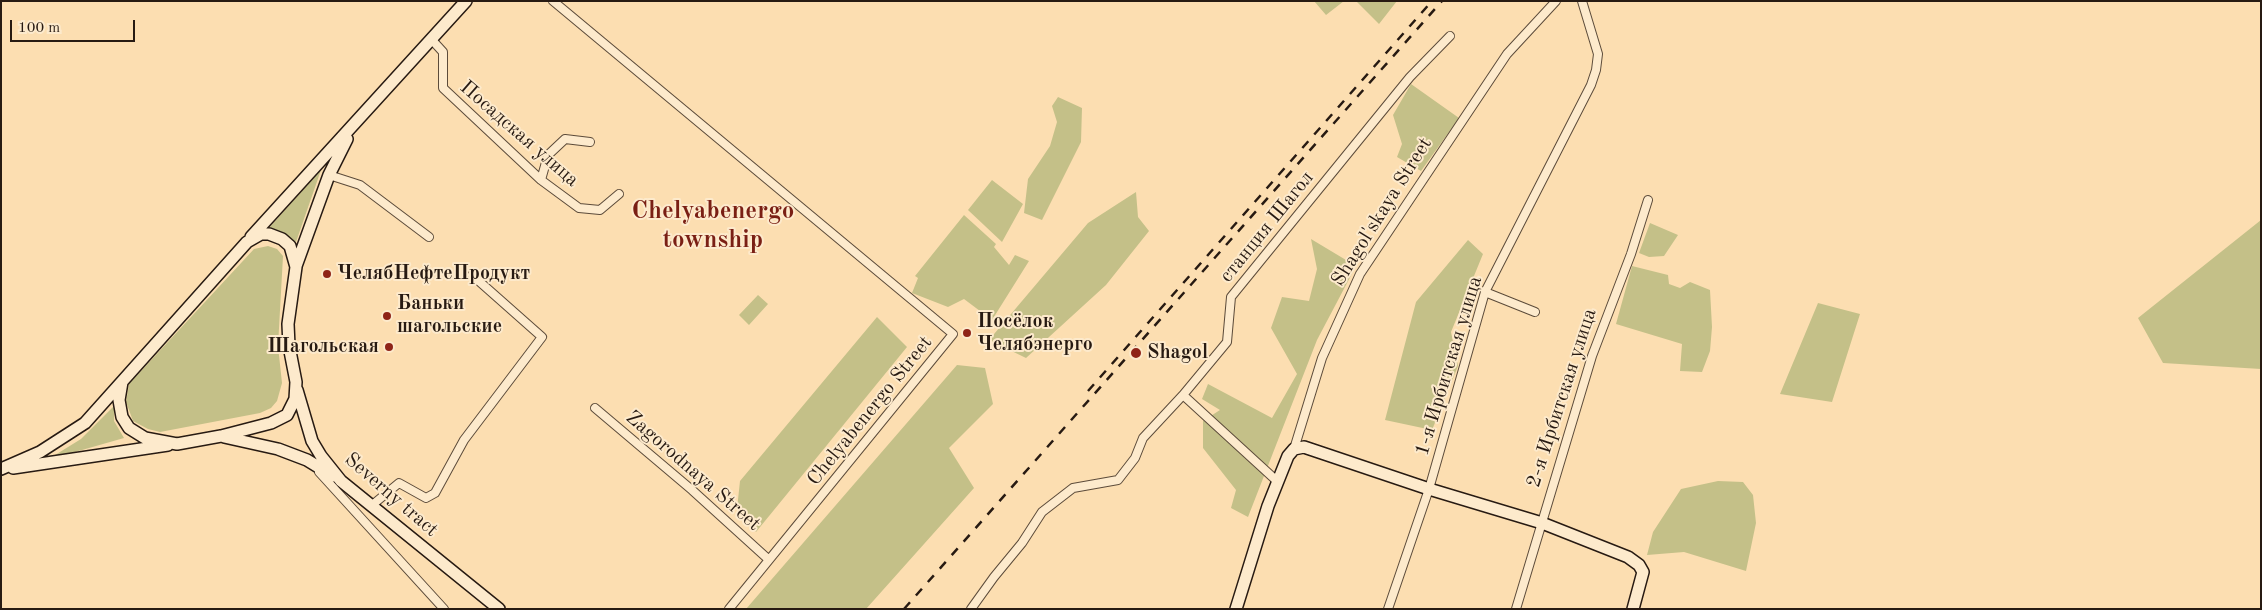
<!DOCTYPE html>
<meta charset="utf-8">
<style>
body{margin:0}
#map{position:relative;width:2262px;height:610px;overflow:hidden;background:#fcdeb1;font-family:"Old Standard TT",serif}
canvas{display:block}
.frame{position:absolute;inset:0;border:2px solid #271a12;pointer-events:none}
.scale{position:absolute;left:10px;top:20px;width:125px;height:22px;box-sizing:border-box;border:2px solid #271a12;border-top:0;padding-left:6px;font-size:15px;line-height:18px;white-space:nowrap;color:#271a12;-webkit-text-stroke:4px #fdeacc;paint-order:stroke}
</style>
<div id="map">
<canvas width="2262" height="610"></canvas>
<div class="frame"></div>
<div class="scale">100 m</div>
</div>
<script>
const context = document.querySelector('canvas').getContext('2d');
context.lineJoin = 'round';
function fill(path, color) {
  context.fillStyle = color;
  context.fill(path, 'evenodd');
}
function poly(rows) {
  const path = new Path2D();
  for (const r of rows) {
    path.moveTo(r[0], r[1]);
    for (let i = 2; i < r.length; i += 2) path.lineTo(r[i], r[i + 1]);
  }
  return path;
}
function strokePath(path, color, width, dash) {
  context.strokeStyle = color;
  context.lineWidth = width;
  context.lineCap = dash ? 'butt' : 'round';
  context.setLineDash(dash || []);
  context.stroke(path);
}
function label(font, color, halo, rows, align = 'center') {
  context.font = font + ' "Old Standard TT",serif';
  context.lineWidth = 4;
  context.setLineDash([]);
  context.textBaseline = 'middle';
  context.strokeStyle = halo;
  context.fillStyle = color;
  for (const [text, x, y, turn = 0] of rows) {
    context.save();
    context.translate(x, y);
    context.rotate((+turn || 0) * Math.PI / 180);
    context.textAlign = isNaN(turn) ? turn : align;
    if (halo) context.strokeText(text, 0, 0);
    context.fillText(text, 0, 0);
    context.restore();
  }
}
const green = poly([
 [1314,1,1344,1,1326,15],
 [1356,1,1397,1,1379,24],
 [1411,84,1459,118,1421,171,1397,157,1402,144,1393,115],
 [1058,97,1082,108,1081,142,1042,220,1024,213,1028,179,1050,146,1057,122,1052,106],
 [321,170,296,242,285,234,268,229],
 [992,180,1023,204,1002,242,968,210],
 [1136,192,1138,217,1149,231,1106,285,1026,358,989,340,1088,223],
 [964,215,996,244,994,247,1009,265,1015,255,1029,261,992,320,964,299,948,307,912,293,918,278,915,276],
 [2261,220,2261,369,2163,363,2138,318],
 [1650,223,1678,235,1664,256,1649,257,1639,253],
 [1311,239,1356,266,1317,340,1248,517,1231,508,1236,490,1203,448,1203,421,1220,410,1202,399,1208,384,1272,418,1297,374,1271,328,1282,297,1309,301,1317,269],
 [1468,240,1483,254,1451,332,1458,366,1432,430,1385,420,1416,302],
 [268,246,277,249,283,256,278,346,282,383,277,401,271,408,260,413,160,432,148,429,133,421,126,402,129,384,254,249],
 [1632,266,1668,275,1669,284,1680,288,1690,282,1710,290,1712,327,1710,351,1702,372,1680,371,1682,344,1616,324],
 [758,295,768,304,749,325,739,315],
 [1818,303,1860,314,1832,402,1780,394],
 [877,317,907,347,756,532,737,509,740,481],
 [957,365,985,368,993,404,949,448,974,488,866,609,746,609],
 [114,406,114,421,124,438,47,460,81,439],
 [1718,481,1743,482,1753,495,1756,523,1746,571,1684,552,1647,555,1653,532,1681,489]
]);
const street = poly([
 [553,1,953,334,729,609],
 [432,40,443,52,443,88,541,180,579,208,600,210,619,194],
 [329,175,360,185,429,237],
 [541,180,548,155,565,139,590,142],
 [1485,292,1535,312],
 [1183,395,1278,482],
 [595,408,692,490,768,559],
 [1294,449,1322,358,1360,274,1507,54,1556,1],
 [319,472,444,609],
 [371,506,399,483,426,498,435,493,464,440,542,337,472,275],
 [971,609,994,577,1022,543,1042,512,1073,488,1118,480,1135,458,1143,438,1183,395,1227,342,1231,297,1410,77,1450,36],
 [1388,609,1429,489,1485,292,1591,85,1596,70,1598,54,1582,1],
 [1516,609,1592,356,1631,254,1648,200]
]);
const secondary = poly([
 [251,237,466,1],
 [296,266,329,175,347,139],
 [297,390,312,441,321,456,341,481,499,609],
 [224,437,278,449,307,460,333,476],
 [13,468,168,445],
 [1,469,40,452,85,423,247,242,261,234,269,234,282,239,290,246,296,267,288,324,289,346,296,382,295,399,287,415,271,423,221,436,177,444,145,438,129,428,122,417,119,400,122,382],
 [1236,609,1268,506,1288,456,1294,449,1304,447,1429,489,1542,523,1628,557,1639,565,1643,572,1633,609]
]);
const rail = poly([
 [1088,391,1432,1],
 [904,609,1442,1]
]);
const markers = [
 [327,274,5,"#8f2418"],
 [387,316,5,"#8f2418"],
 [967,333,5,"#8f2418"],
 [389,347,5,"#8f2418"],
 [1136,353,6,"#8f2418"]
];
const streetNames = [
 ["Посадская улица",519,134,41],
 ["Shagol'skaya Street",1382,212,-58],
 ["станция Шагол",1267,227,-51],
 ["1-я Ирбитская улица",1449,366,-73],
 ["2-я Ирбитская улица",1562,398,-72],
 ["Chelyabenergo Street",870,411,-51],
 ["Zagorodnaya Street",693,471,41],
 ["Severny tract",391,495,41]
];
const poiNames = [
 ["ЧелябНефтеПродукт",337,274],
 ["Баньки",397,304],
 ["шагольские",397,327],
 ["Посёлок",977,322],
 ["Челябэнерго",977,345],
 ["Шагольская",379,347,"right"],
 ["Shagol",1147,353]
];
const districtNames = [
 ["Chelyabenergo",713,211],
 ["township",713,240]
];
fill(green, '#c4c088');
strokePath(street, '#5c4b3a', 10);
strokePath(secondary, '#271a12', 14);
strokePath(street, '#fdeacc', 8);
strokePath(secondary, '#fdeacc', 11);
strokePath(rail, '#271a12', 2.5, [9, 9]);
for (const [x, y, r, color] of markers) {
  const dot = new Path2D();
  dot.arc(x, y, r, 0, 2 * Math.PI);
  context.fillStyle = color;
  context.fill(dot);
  strokePath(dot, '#fdeacc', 2);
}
label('20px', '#271a12', '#fdeacc', streetNames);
label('bold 20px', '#271a12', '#fdeacc', poiNames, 'left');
label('bold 25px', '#7a1f14', '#fdeacc', districtNames);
</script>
